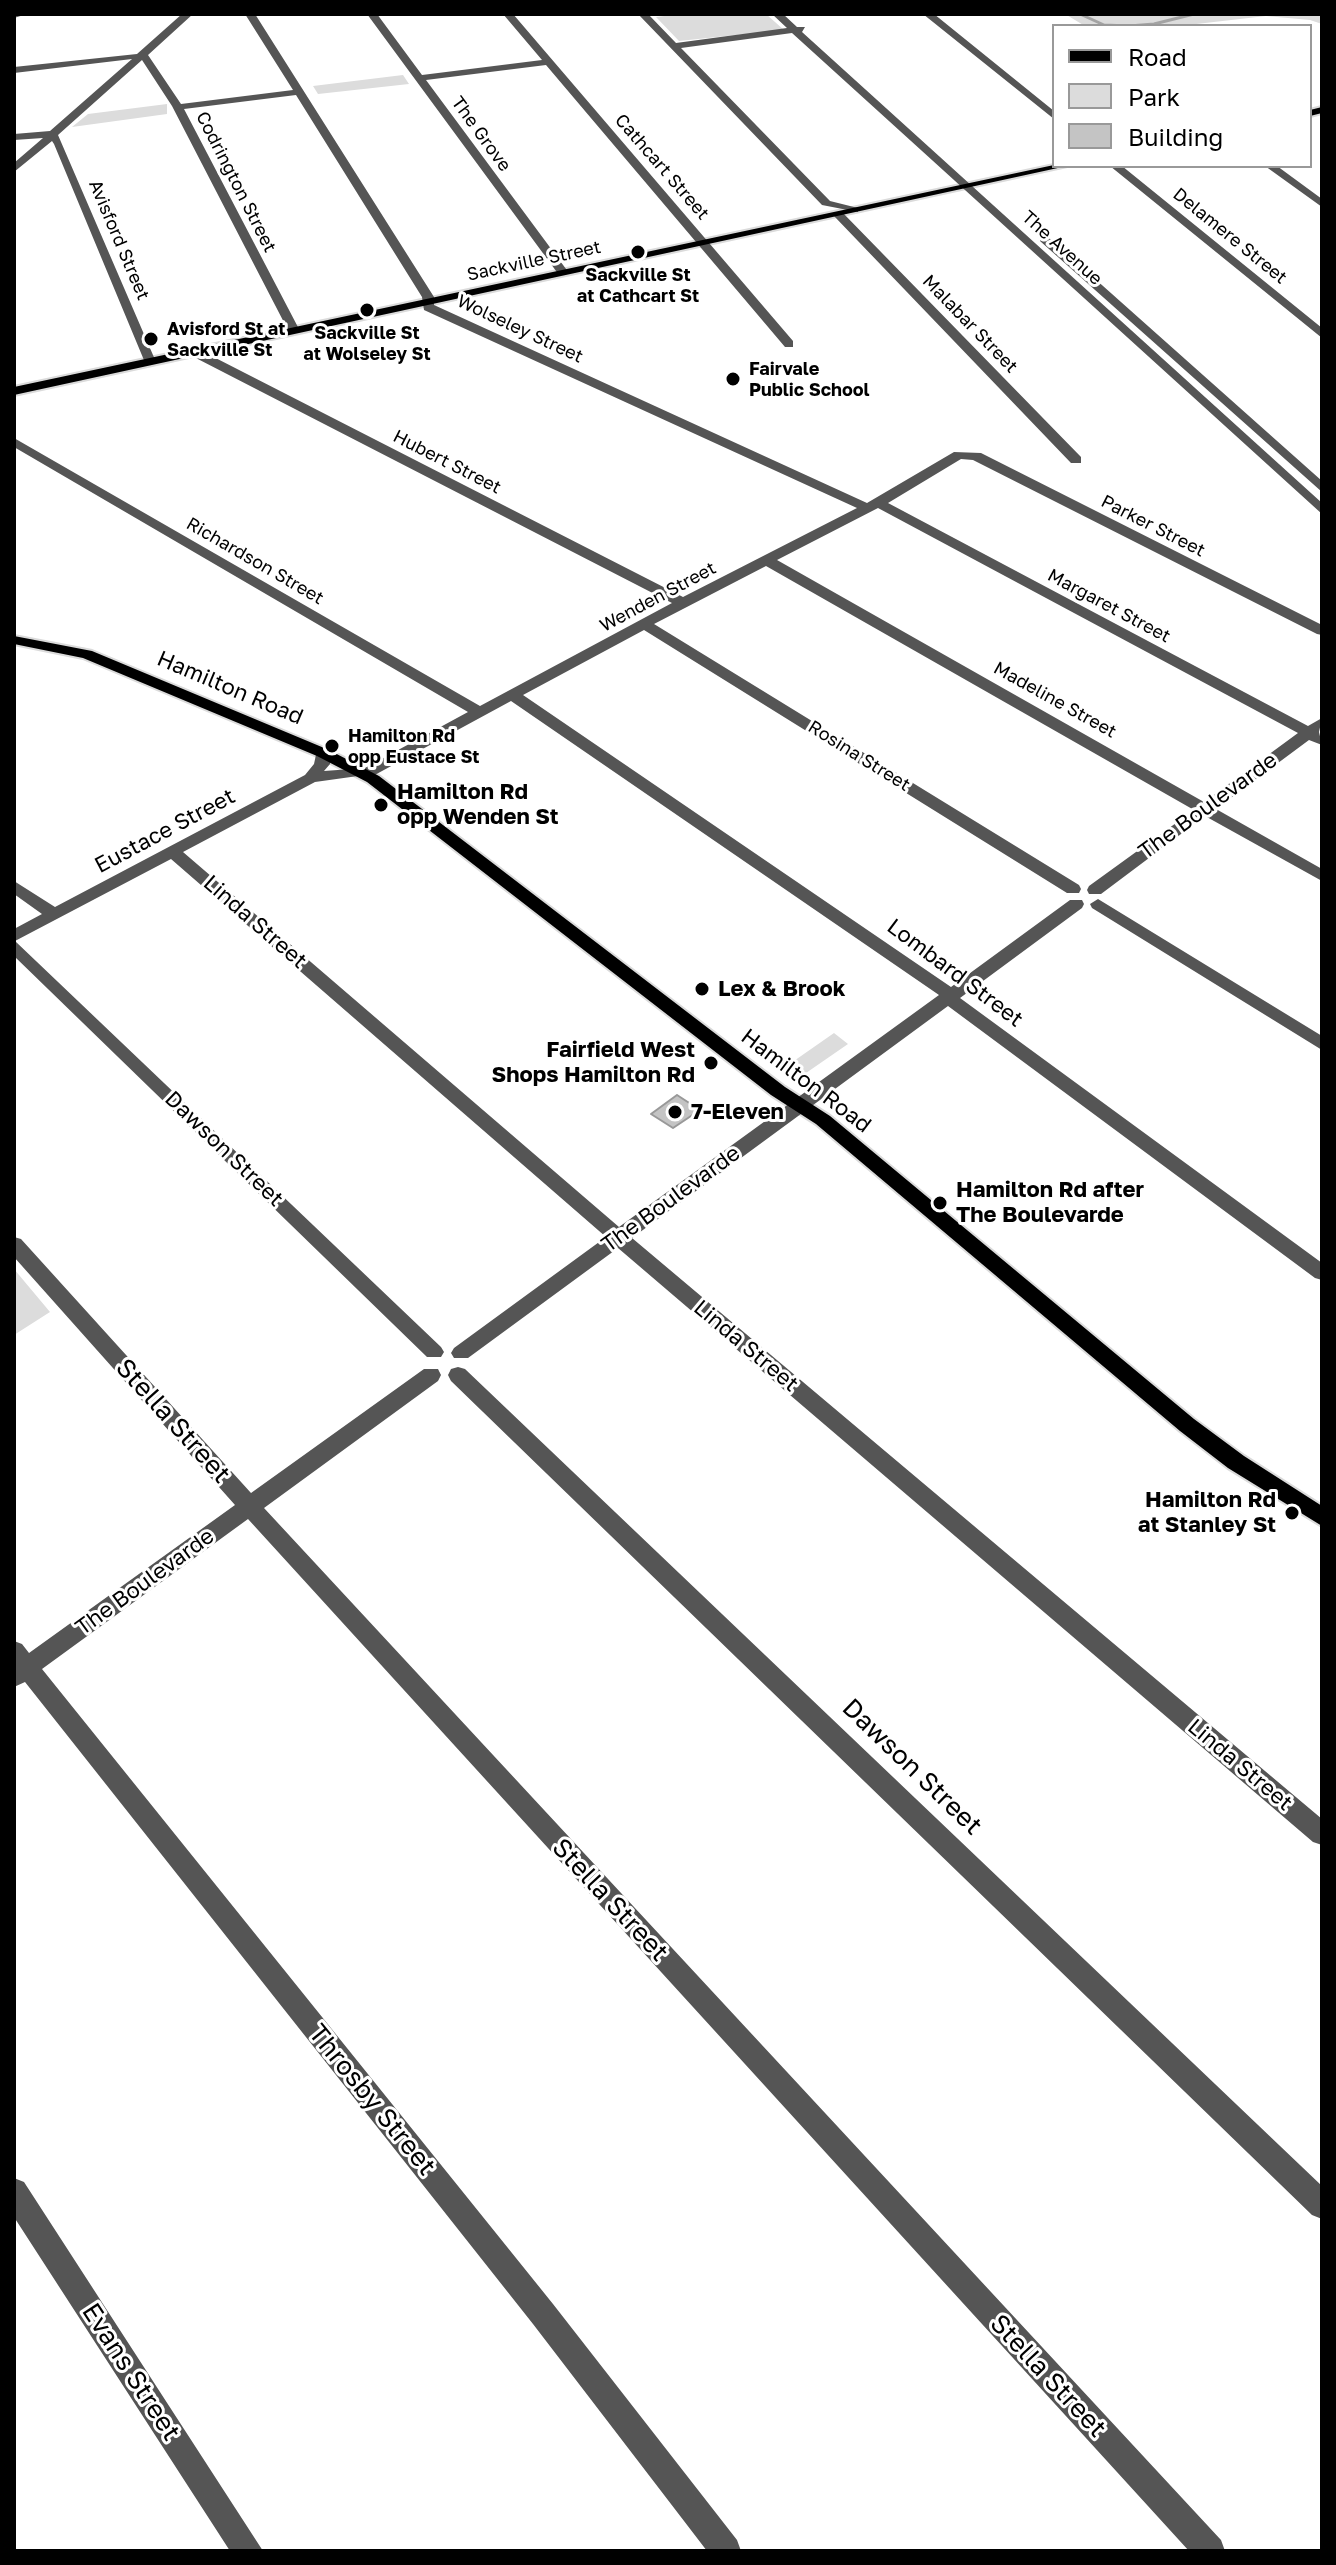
<!DOCTYPE html>
<style>
body{margin:0}
#map{position:relative;width:1336px;height:2565px;overflow:hidden;background:#fff;font-family:"Golos Text",sans-serif}
canvas{display:block}
.frame{position:absolute;inset:0;border:16px solid #000;pointer-events:none}
.legend{position:absolute;left:1052px;top:24px;width:260px;height:144px;box-sizing:border-box;background:#fff;border:2px solid #999;margin:0;padding:10px 14px;list-style:none;font-size:24px;color:#000}
.legend li{display:flex;align-items:center;gap:16px;height:40px}
.legend b{width:40px;border:2px solid #999}
</style>
<div id="map">
<canvas width="1336" height="2565"></canvas>
<div class="frame"></div>
<ul class="legend">
<li><b style="height:10px;background:#000"></b>Road</li>
<li><b style="height:22px;background:#dcdcdc"></b>Park</li>
<li><b style="height:22px;background:#c4c4c4"></b>Building</li>
</ul>
</div>
<script>
const context = document.querySelector('canvas').getContext('2d');
context.lineJoin = 'round';
function fill(path, color) {
  context.fillStyle = color;
  context.fill(path, 'evenodd');
}
function poly(rows) {
  const path = new Path2D();
  for (const r of rows) {
    path.moveTo(r[0], r[1]);
    for (let i = 2; i < r.length; i += 2) path.lineTo(r[i], r[i + 1]);
  }
  return path;
}
function strokePath(path, color, width, dash) {
  context.strokeStyle = color;
  context.lineWidth = width;
  context.lineCap = dash ? 'butt' : 'round';
  context.setLineDash(dash || []);
  context.stroke(path);
}
function label(font, color, halo, rows, align = 'center') {
  context.font = font + ' "Golos Text",sans-serif';
  context.lineWidth = 6;
  context.setLineDash([]);
  context.textBaseline = 'middle';
  context.strokeStyle = halo;
  context.fillStyle = color;
  for (const [text, x, y, turn = 0] of rows) {
    context.save();
    context.translate(x, y);
    context.rotate((+turn || 0) * Math.PI / 180);
    context.textAlign = isNaN(turn) ? turn : align;
    if (halo) context.strokeText(text, 0, 0);
    context.fillText(text, 0, 0);
    context.restore();
  }
}
const green = poly([
 [681,14,766,14,784,30,679,41,656,17],
 [1065,14,1322,14,1322,24,1310,20,1266,16,1179,26,1085,26],
 [403,75,409,84,318,94,313,86],
 [167,104,167,114,72,127,88,114],
 [834,1033,848,1044,806,1073,791,1063],
 [14,1269,50,1312,14,1335]
]);
const stream = poly([
 [1080,14,1104,25,1129,26,1154,24,1194,14]
]);
const building = poly([
 [677,1095,700,1110,673,1128,651,1114,677,1095]
]);
const minor = poly([
 [14,14,27,14,14,18,14,14],
 [182,14,193,14,148,55,181,104,293,90,245,14,255,14,434,297,434,305,867,503,954,452,981,453,1322,625,1322,635,1317,634,973,460,961,459,888,503,1308,726,1322,718,1319,732,1322,745,1309,740,1216,809,1322,869,1322,881,1205,816,1101,894,1089,894,1087,890,1089,886,1194,810,766,566,654,624,1079,885,1081,889,1079,893,1067,893,644,630,523,695,951,987,1070,900,1082,900,1084,904,1082,908,960,998,1322,1263,1322,1280,1315,1278,948,1006,632,1238,1322,1819,1322,1845,1313,1842,618,1248,468,1358,454,1358,451,1353,454,1348,606,1237,171,859,15,941,441,1347,444,1352,441,1357,427,1357,14,956,14,929,42,914,14,894,14,881,55,907,305,775,314,764,317,750,329,750,331,753,330,764,324,771,365,768,468,712,14,447,14,438,480,706,672,603,190,355,190,349,198,349,683,597,857,508,424,310,422,297,296,95,184,109,300,331,290,334,172,106,142,60,58,135,156,362,146,365,54,144,52,141,14,172,14,163,43,138,14,140,14,134,50,131,132,59,14,73,14,67,137,54,182,14],
 [878,508,1298,733,1204,802,777,560,878,508],
 [511,701,939,995,619,1227,183,852,315,782,358,776,371,777,511,701],
 [367,14,377,14,422,75,542,60,503,14,513,14,793,341,793,347,785,347,546,65,426,80,569,273,559,275,367,14],
 [638,14,648,14,676,43,787,28,772,14,783,14,797,27,805,27,802,32,1322,503,1322,514,792,33,681,48,830,201,858,208,858,212,822,205,638,14],
 [923,14,934,14,1054,111,1054,119,923,14],
 [1110,166,1122,166,1322,328,1322,338,1110,166],
 [1265,166,1277,166,1322,199,1322,207,1265,166],
 [834,212,842,212,1081,457,1081,463,1071,463,834,216,834,212],
 [1040,237,1048,237,1322,481,1322,492,1040,241,1040,237],
 [1098,899,1322,1036,1322,1050,1092,908,1090,904,1098,899],
 [14,1237,21,1239,251,1493,424,1369,438,1369,441,1375,438,1381,264,1508,1221,2540,1225,2551,1189,2551,248,1519,42,1669,553,2304,737,2540,741,2551,707,2551,533,2324,25,1682,14,1687,14,1641,22,1644,29,1653,235,1505,14,1257,14,1237],
 [458,1367,465,1369,1322,2186,1322,2219,1312,2215,451,1381,448,1375,451,1369,458,1367],
 [14,2178,24,2182,263,2551,230,2551,14,2217,14,2178]
]);
const major = poly([
 [1322,107,1322,113,1310,116,1310,110,1322,107],
 [1054,165,1067,166,14,395,14,387,1054,165],
 [14,636,92,651,329,750,379,776,785,1087,830,1116,1194,1419,1244,1456,1322,1506,1322,1526,1228,1468,1180,1431,816,1124,771,1095,367,782,317,756,83,658,14,644,14,636]
]);
const markers = [
 [638,252,8,"#000"],
 [367,310,8,"#000"],
 [151,339,8,"#000"],
 [733,379,8,"#000"],
 [332,746,8,"#000"],
 [381,805,8,"#000"],
 [702,989,8,"#000"],
 [711,1063,8,"#000"],
 [675,1112,8,"#000"],
 [940,1203,8,"#000"],
 [1292,1513,8,"#000"]
];
const farStreetnames = [
 ["The Grove",481,134,54],
 ["Cathcart Street",662,167,49],
 ["Codrington Street",236,182,63],
 ["Delamere Street",1230,236,39],
 ["Avisford Street",119,240,67],
 ["The Avenue",1062,248,42],
 ["Sackville Street",534,261,-12],
 ["Malabar Street",970,324,46],
 ["Wolseley Street",520,329,25],
 ["Hubert Street",447,462,27],
 ["Parker Street",1153,526,27],
 ["Richardson Street",255,561,30],
 ["Wenden Street",658,597,-28],
 ["Margaret Street",1109,606,28],
 ["Madeline Street",1055,700,29],
 ["Rosina Street",859,756,32]
];
const farPoinames = [
 ["Sackville St",638,275,"center"],
 ["at Cathcart St",638,296,"center"],
 ["Avisford St at",167,329],
 ["Sackville St",167,350],
 ["Sackville St",367,333,"center"],
 ["at Wolseley St",367,354,"center"],
 ["Fairvale",749,369],
 ["Public School",749,390],
 ["Hamilton Rd",348,736],
 ["opp Eustace St",348,757]
];
const streetNames = [
 ["Hamilton Road",230,688,23],
 ["The Boulevarde",1208,806,-36],
 ["Eustace Street",165,831,-28],
 ["Linda Street",255,922,41],
 ["Lombard Street",955,973,37],
 ["Hamilton Road",806,1081,37],
 ["Dawson Street",224,1149,44],
 ["The Boulevarde",671,1199,-36],
 ["Linda Street",746,1346,40],
 ["The Boulevarde",145,1582,-36],
 ["Linda Street",1240,1765,40]
];
const poiNames = [
 ["Hamilton Rd",397,792],
 ["opp Wenden St",397,817],
 ["Lex & Brook",718,989],
 ["Fairfield West",695,1050,"right"],
 ["Shops Hamilton Rd",695,1075,"right"],
 ["7-Eleven",691,1112],
 ["Hamilton Rd after",956,1190],
 ["The Boulevarde",956,1215],
 ["Hamilton Rd",1276,1500,"right"],
 ["at Stanley St",1276,1525,"right"]
];
const nearStreetnames = [
 ["Stella Street",173,1421,48],
 ["Dawson Street",912,1767,44],
 ["Stella Street",610,1900,47],
 ["Throsby Street",372,2100,51],
 ["Evans Street",131,2372,57],
 ["Stella Street",1048,2376,47]
];
fill(green, '#dcdcdc');
strokePath(stream, '#a3a3a3', 3);
fill(building, '#c4c4c4');
strokePath(building, '#999', 2);
strokePath(major, '#dbdbdb', 4);
fill(minor, '#555');
fill(major, '#000');
for (const [x, y, r, color] of markers) {
  const dot = new Path2D();
  dot.arc(x, y, r, 0, 2 * Math.PI);
  context.fillStyle = color;
  context.fill(dot);
  strokePath(dot, '#fff', 3);
}
label('18px', '#000', '#fff', farStreetnames);
label('bold 18px', '#000', '#fff', farPoinames, 'left');
label('22px', '#000', '#fff', streetNames);
label('bold 22px', '#000', '#fff', poiNames, 'left');
label('26px', '#000', '#fff', nearStreetnames);
</script>
